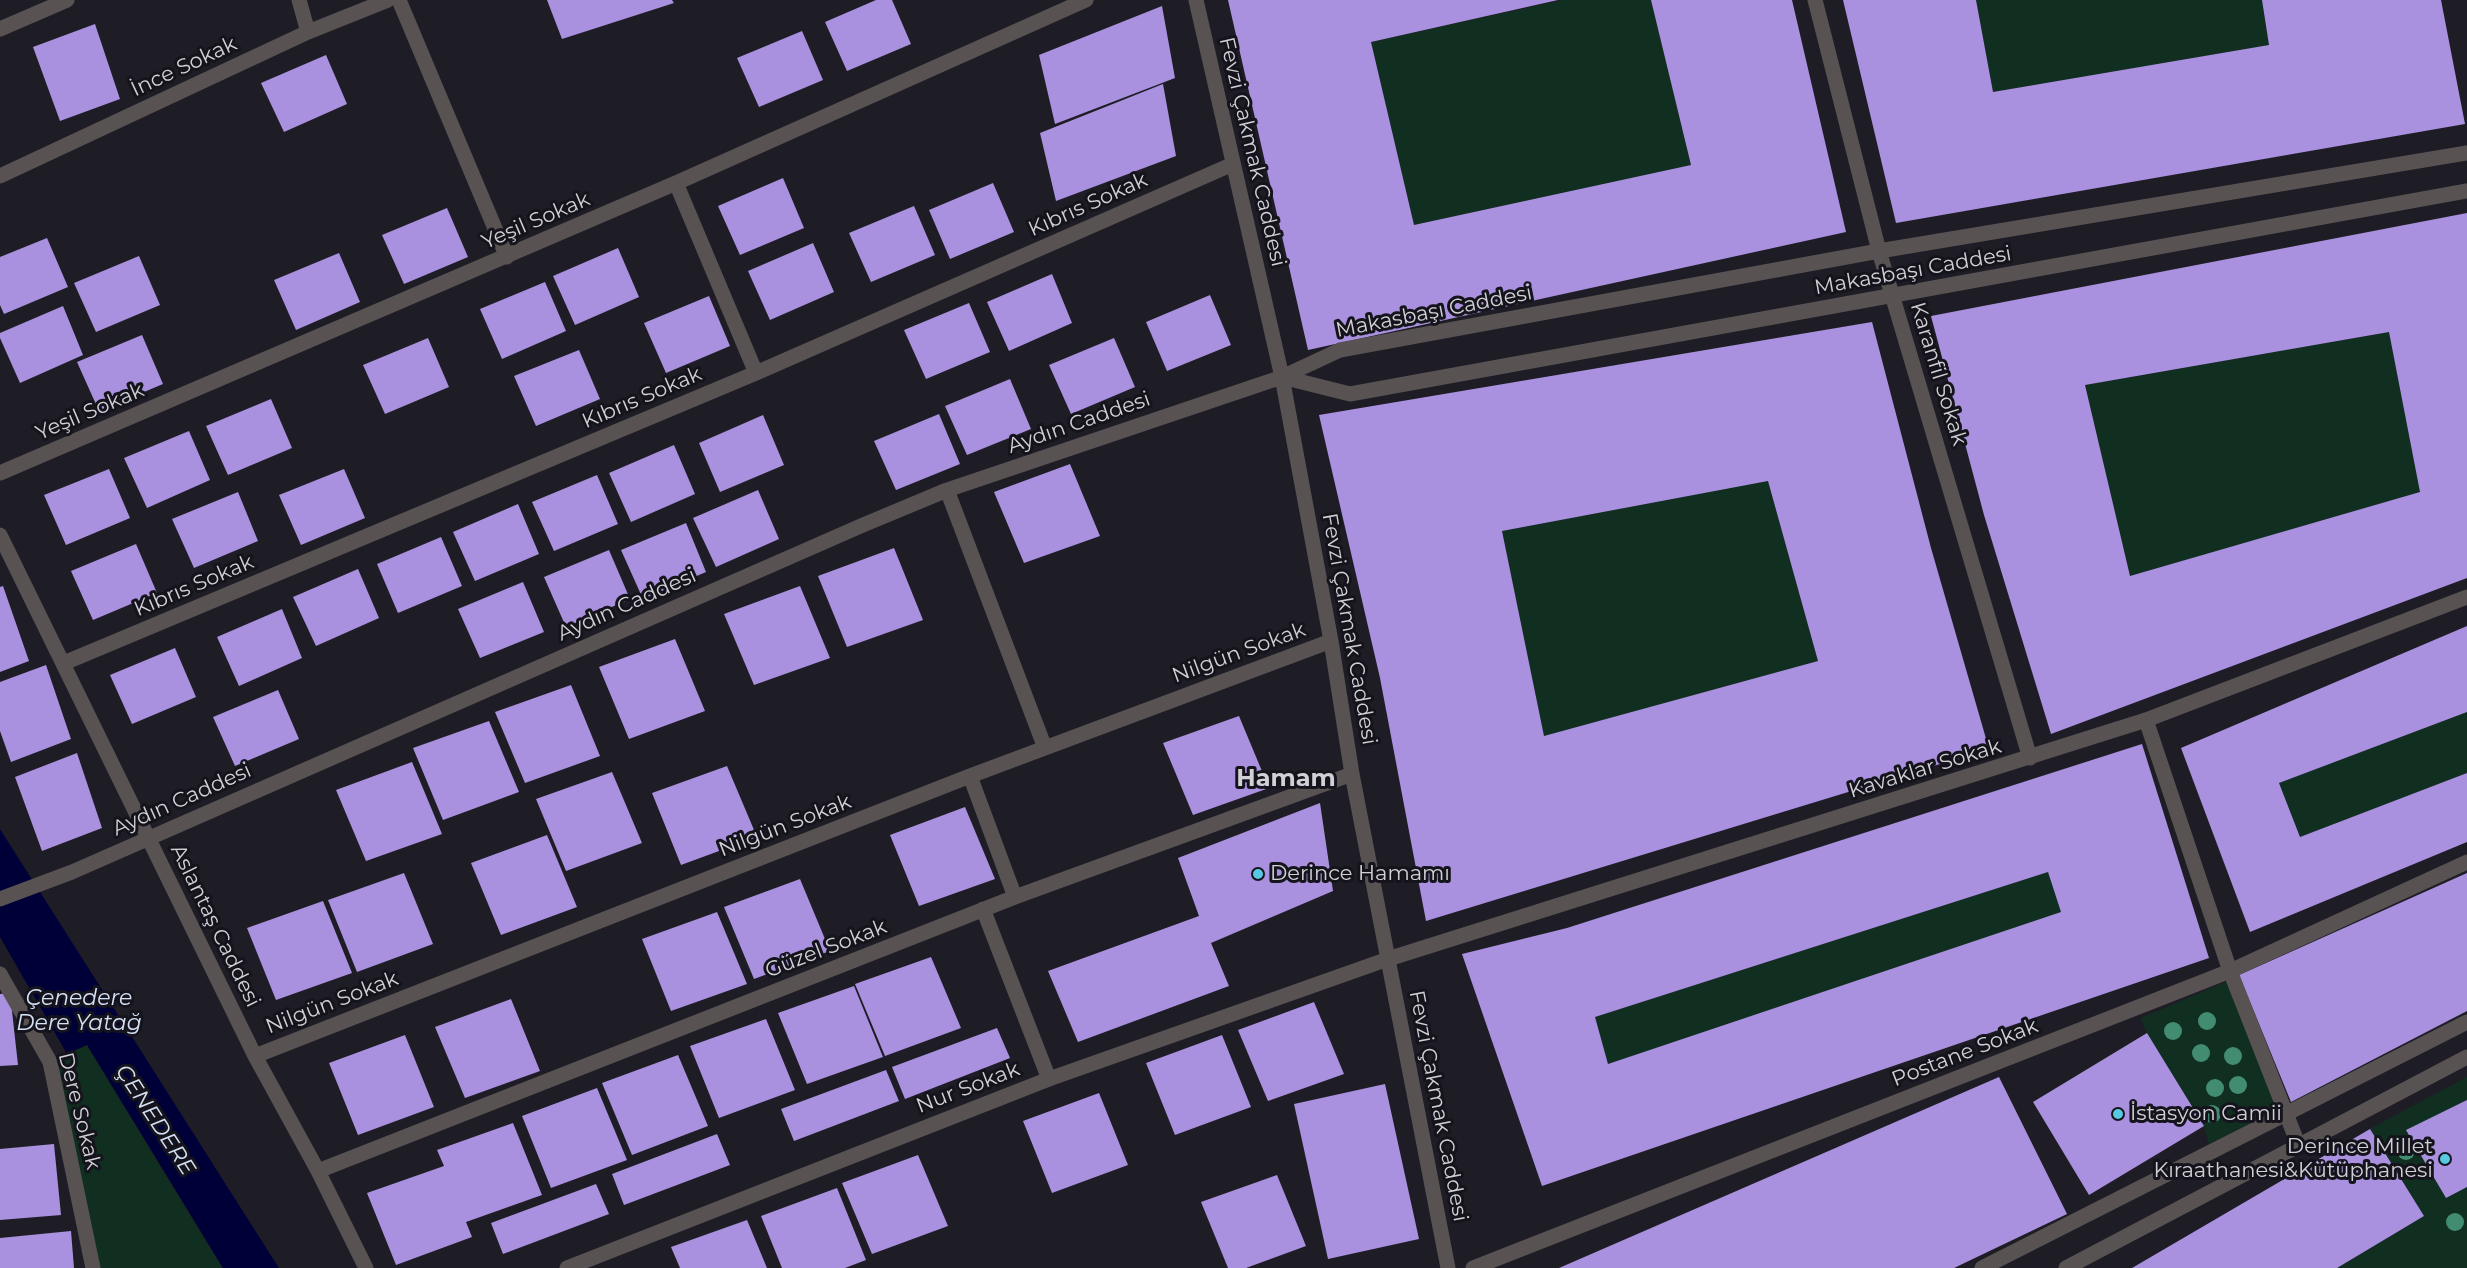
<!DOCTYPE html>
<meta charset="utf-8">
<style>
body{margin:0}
canvas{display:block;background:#1e1d26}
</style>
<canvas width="2467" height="1268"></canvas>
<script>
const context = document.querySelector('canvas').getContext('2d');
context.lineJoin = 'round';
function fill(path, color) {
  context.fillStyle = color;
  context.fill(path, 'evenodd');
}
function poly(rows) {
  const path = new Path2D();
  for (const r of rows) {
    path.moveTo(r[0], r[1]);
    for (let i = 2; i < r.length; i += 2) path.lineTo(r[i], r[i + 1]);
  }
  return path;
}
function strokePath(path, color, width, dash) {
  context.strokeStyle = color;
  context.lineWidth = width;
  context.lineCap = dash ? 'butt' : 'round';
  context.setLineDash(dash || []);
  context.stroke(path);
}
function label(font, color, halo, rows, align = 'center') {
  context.font = font + ' Montserrat,sans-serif';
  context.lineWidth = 6;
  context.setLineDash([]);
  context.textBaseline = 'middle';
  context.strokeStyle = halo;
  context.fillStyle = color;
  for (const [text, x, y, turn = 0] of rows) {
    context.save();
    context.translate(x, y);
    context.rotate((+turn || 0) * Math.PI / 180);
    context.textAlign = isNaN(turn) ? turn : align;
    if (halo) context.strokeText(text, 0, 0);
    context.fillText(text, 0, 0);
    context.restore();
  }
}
const green = poly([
 [1563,0,1651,0,1691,165,1414,225,1371,42],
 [1976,0,2262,0,2269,45,1993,92],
 [2389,332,2420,492,2130,576,2085,385],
 [1768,481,1818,661,1544,736,1502,531],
 [2467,712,2467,773,2300,837,2279,783],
 [2048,872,2061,912,1608,1064,1595,1017],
 [2228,981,2277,1110,2209,1144,2204,1126,2147,1033,2141,1018],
 [86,1044,222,1268,93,1268,50,1062],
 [2467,1077,2467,1268,2337,1268,2424,1216,2370,1129]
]);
const water = poly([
 [0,829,279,1268,223,1268,87,1045,67,1054,0,937]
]);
const building = poly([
 [547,0,672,0,674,3,562,39],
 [876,0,892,0,911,44,847,71,825,22],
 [1228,0,1558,0,1371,42,1414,225,1691,165,1651,0,1792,0,1846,232,1308,350],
 [1843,0,1976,0,1993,92,2269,45,2262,0,2441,0,2465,124,1896,223],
 [1162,6,1175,78,1055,124,1039,55],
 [95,24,120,99,60,121,33,47],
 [802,31,823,80,759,107,737,58],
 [326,55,347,104,284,132,261,83],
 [1163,84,1176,156,1056,201,1040,133],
 [783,178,804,228,740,255,718,206],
 [993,183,1014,232,950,259,929,210],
 [914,206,935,255,871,282,849,233],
 [447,208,468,257,404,284,382,235],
 [2467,213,2467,578,2051,734,1984,515,1931,316],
 [2389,332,2420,492,2130,576,2085,385],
 [47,238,68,287,4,314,0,305,0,257],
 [813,243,834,292,770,320,748,271],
 [618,248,639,297,575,325,553,276],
 [339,253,360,302,296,330,274,280],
 [139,256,160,305,96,332,74,283],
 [1052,274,1072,323,1009,351,987,302],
 [545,282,566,331,502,359,480,309],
 [1210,295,1231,345,1167,371,1146,322],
 [709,296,730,346,666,373,644,323],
 [969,303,990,352,926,379,904,330],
 [63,306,83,355,20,383,0,338,0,333],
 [1872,322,1931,548,1989,749,1426,921,1380,678,1319,415],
 [1768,481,1818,661,1544,736,1502,531],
 [142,335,163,384,99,411,77,362],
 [428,338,449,387,385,414,363,365],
 [1114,338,1135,387,1071,414,1049,365],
 [579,350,600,399,536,426,514,376],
 [1010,379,1031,429,967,455,945,406],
 [271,399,292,448,228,475,206,426],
 [939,414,960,464,896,490,874,441],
 [763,415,784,465,720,492,699,443],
 [189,431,210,480,147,508,124,458],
 [674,445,695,494,631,522,609,473],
 [1070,464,1100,536,1024,563,994,492],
 [109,469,130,518,66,545,44,495],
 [344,469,365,518,301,545,279,495],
 [597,475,618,524,554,551,532,502],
 [758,490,779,539,716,567,693,518],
 [238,492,258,541,194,568,172,519],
 [518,504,539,554,475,581,453,532],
 [686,523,706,572,643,599,621,550],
 [441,537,462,586,398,613,377,564],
 [136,544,157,593,93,620,71,571],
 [894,548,923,620,847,647,818,576],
 [609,550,630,599,566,627,544,577],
 [358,569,379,618,316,646,293,597],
 [523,582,544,632,480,658,458,609],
 [3,586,29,661,0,672,0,587],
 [800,586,830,658,754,685,724,614],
 [282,609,302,658,239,686,217,637],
 [2467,626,2467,712,2279,783,2300,837,2467,773,2467,842,2250,932,2181,748],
 [675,639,705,711,629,739,599,667],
 [175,648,196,697,132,724,110,675],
 [46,665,71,739,11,762,0,731,0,682],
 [571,685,600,756,525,783,495,712],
 [278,690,299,739,235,766,213,717],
 [1239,716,1269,788,1193,815,1163,743],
 [489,721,519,792,443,820,413,748],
 [2142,744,2209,958,1542,1186,1462,954,1567,928],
 [2048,872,2061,912,1608,1064,1595,1017],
 [77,753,102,828,42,851,15,777],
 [412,762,442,834,366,861,336,790],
 [727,766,757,837,681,865,652,793],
 [612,772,642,843,566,871,536,799],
 [1320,803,1333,891,1211,943,1229,986,1078,1042,1048,971,1199,916,1178,858],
 [965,807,995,879,919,906,890,835],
 [547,835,577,907,501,935,471,863],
 [404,873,433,944,357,972,328,900],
 [2467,873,2467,1011,2291,1102,2239,975],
 [800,879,830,951,754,979,724,907],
 [323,901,352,973,276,1000,247,928],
 [717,912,747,984,671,1011,642,939],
 [931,957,961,1028,885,1056,855,984],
 [854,986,883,1057,807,1084,778,1013],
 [10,993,18,1065,0,1066,0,994],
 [511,999,540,1071,465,1098,435,1027],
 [1314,1002,1344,1074,1268,1101,1238,1030],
 [766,1019,795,1090,719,1118,690,1046],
 [997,1028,1010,1058,905,1099,892,1067],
 [2147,1033,2204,1126,2089,1195,2033,1102],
 [405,1035,434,1107,358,1135,329,1063],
 [1222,1035,1251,1107,1175,1135,1146,1063],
 [678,1055,708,1126,632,1155,602,1083],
 [886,1070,899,1101,794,1141,781,1109],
 [1999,1077,2067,1214,1954,1268,1559,1268],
 [1385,1084,1419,1239,1328,1259,1294,1104],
 [597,1088,627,1160,551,1188,522,1116],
 [1099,1093,1128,1165,1052,1193,1023,1121],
 [2467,1100,2467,1187,2446,1198,2406,1130],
 [513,1123,542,1195,466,1222,472,1237,396,1265,367,1193,444,1166,437,1150],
 [2370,1129,2424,1216,2337,1268,2132,1268],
 [717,1134,730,1165,624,1205,612,1174],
 [54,1144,61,1215,0,1220,0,1149],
 [918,1155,948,1226,872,1254,842,1183],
 [1277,1175,1306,1246,1246,1268,1228,1268,1201,1202],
 [596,1184,609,1214,503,1254,491,1223],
 [837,1188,866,1260,845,1268,782,1268,761,1216],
 [747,1220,767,1268,680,1268,671,1247],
 [71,1231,74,1268,0,1268,0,1238]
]);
const minor = poly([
 [299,0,308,32],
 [399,0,507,257],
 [1196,0,1282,377,1331,641,1352,774,1448,1268],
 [1815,0,1879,251,2030,758],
 [0,29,67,0],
 [0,176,308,32,388,0],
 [676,183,756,373],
 [1282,377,1350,394,2467,191],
 [0,473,676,183,1086,0],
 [947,490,1045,748],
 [0,535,255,1056,318,1171,366,1268],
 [64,663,756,373,1233,164],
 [2146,720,2230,971,2298,1144],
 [970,776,1015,897],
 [0,899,72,872,863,525,947,490,1282,377,1340,350,1879,251,2467,153],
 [983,909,1049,1079],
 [0,974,50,1062,93,1268],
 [255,1056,970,776,1331,641],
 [318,1171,1015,897,1352,774],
 [567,1268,1049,1079,1388,959,2146,720,2467,597],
 [1473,1268,2230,971,2467,862],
 [1982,1268,2467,1022],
 [2066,1268,2467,1057]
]);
const trees = [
 [2207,1021],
 [2173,1031],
 [2201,1053],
 [2233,1056],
 [2238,1085],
 [2215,1088],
 [2212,1114],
 [2406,1151],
 [2455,1222]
];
const markers = [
 [1258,874,6,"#58c9e3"],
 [2118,1114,6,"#58c9e3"],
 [2445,1159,6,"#58c9e3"]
];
const streetNames = [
 ["İnce Sokak",184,67,-25],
 ["Fevzi Çakmak Caddesi",1252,152,77],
 ["Kıbrıs Sokak",1088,205,-24],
 ["Yeşil Sokak",536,221,-23],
 ["Makasbaşı Caddesi",1913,271,-10],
 ["Makasbaşı Caddesi",1434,312,-11],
 ["Karanfil Sokak",1938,374,73],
 ["Kıbrıs Sokak",642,398,-23],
 ["Yeşil Sokak",90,412,-23],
 ["Aydın Caddesi",1079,423,-19],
 ["Kıbrıs Sokak",194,586,-23],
 ["Aydın Caddesi",627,605,-24],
 ["Fevzi Çakmak Caddesi",1349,629,80],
 ["Nilgün Sokak",1239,653,-20],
 ["Kavaklar Sokak",1925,769,-17],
 ["Aydın Caddesi",182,800,-24],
 ["Nilgün Sokak",785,826,-21],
 ["Aslantaş Caddesi",215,926,64],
 ["Güzel Sokak",826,949,-21],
 ["Nilgün Sokak",332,1003,-21],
 ["Postane Sokak",1965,1053,-21],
 ["Nur Sokak",968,1088,-21],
 ["Fevzi Çakmak Caddesi",1438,1106,79],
 ["Dere Sokak",79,1111,76]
];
const poiNames = [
 ["Derince Hamamı",1270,874],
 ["İstasyon Camii",2130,1114],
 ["Derince Millet",2433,1147,"right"],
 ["Kıraathanesi&Kütüphanesi",2433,1171,"right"]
];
const waterNames = [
 ["Çenedere",79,999],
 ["Dere Yatağ",79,1024],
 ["ÇENEDERE",155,1120,57]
];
const quarterNames = [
 ["Hamam",1286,779]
];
fill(green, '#102f21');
fill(water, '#000038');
fill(building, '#a991df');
strokePath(minor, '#585253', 15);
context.fillStyle = '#428c71';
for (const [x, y] of trees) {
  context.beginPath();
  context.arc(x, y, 9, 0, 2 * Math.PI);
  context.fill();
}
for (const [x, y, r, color] of markers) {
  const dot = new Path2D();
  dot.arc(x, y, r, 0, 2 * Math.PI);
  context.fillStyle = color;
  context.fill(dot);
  strokePath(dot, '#15141c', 2);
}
label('21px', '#d1d0d7', '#15141c', streetNames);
label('21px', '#d1d0d7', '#15141c', poiNames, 'left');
label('italic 22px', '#d5e1f4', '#15141c', waterNames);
label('bold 24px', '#d1d0d7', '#15141c', quarterNames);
</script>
